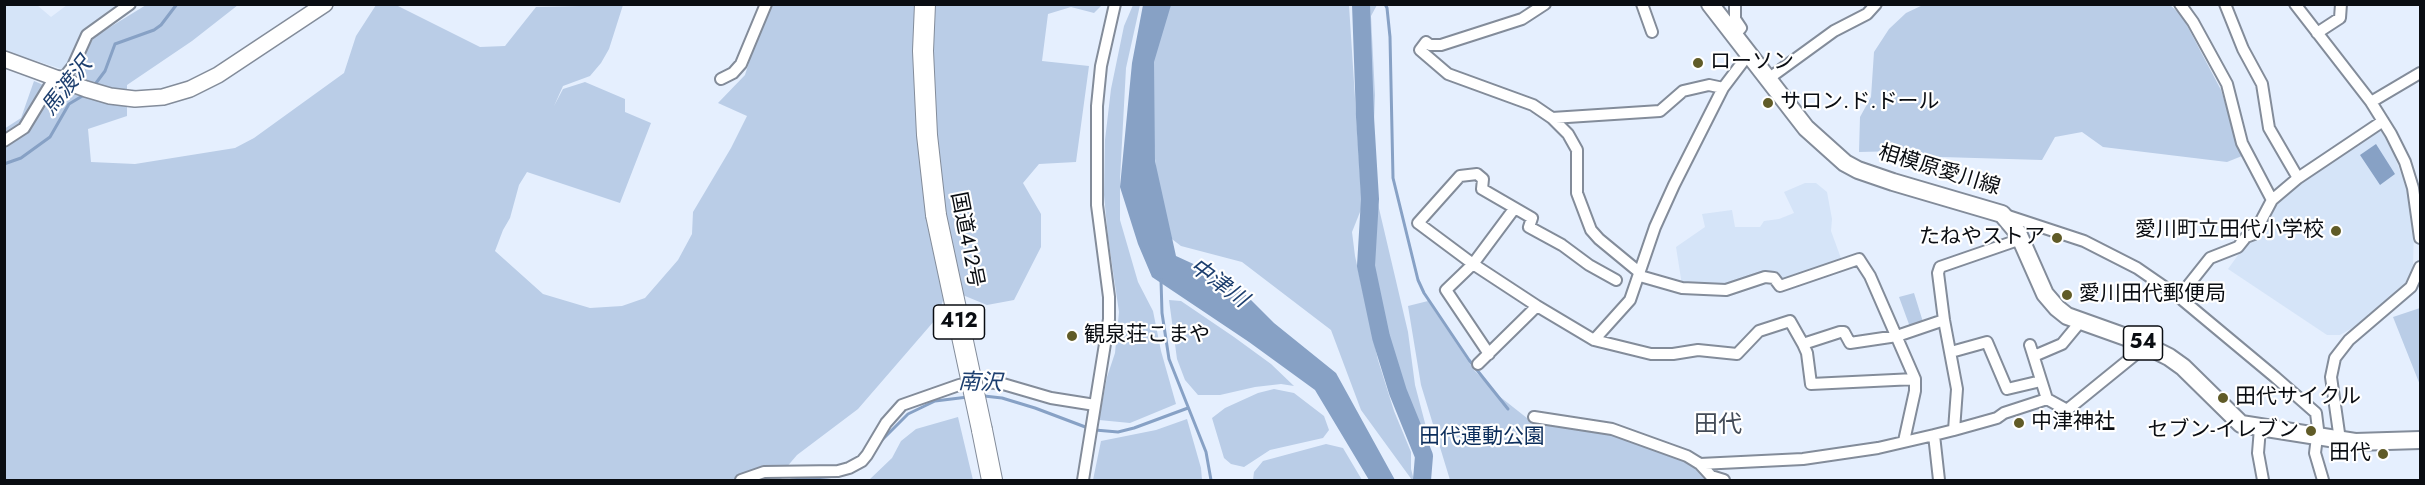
<!DOCTYPE html>
<meta charset="utf-8">
<style>
body{margin:0}
#map{position:relative;width:2425px;height:485px;overflow:hidden;background:#e5effe;font-family:Jost,sans-serif}
canvas{display:block}
.frame{position:absolute;inset:0;border:6px solid #0a0d12;pointer-events:none}
</style>
<div id="map">
<canvas width="2425" height="485"></canvas>
<div class="frame"></div>
</div>
<script>
const context = document.querySelector('canvas').getContext('2d');
context.lineJoin = 'round';
function fill(path, color) {
  context.fillStyle = color;
  context.fill(path, 'evenodd');
}
function poly(rows) {
  const path = new Path2D();
  for (const r of rows) {
    path.moveTo(r[0], r[1]);
    for (let i = 2; i < r.length; i += 2) path.lineTo(r[i], r[i + 1]);
  }
  return path;
}
function strokePath(path, color, width, dash) {
  context.strokeStyle = color;
  context.lineWidth = width;
  context.lineCap = dash ? 'butt' : 'round';
  context.setLineDash(dash || []);
  context.stroke(path);
}
function label(font, color, halo, rows, align = 'center') {
  context.font = font + ' Jost,"Noto Sans JP",sans-serif';
  context.lineWidth = 4.5;
  context.setLineDash([]);
  context.textBaseline = 'middle';
  context.strokeStyle = halo;
  context.fillStyle = color;
  for (const [text, x, y, turn = 0] of rows) {
    context.save();
    context.translate(x, y);
    context.rotate((+turn || 0) * Math.PI / 180);
    context.textAlign = isNaN(turn) ? turn : align;
    if (halo) context.strokeText(text, 0, 0);
    context.fillText(text, 0, 0);
    context.restore();
  }
}
const built = poly([
 [5,5,37,5,51,17,67,5,123,5,79,41,65,70,5,51],
 [2379,127,2393,152,2409,195,2414,226,2413,268,2404,285,2354,327,2340,335,2327,335,2228,269,2281,195],
 [1805,183,1816,183,1827,192,1832,219,1831,231,1842,261,1780,281,1727,286,1682,285,1676,247,1705,227,1702,214,1732,210,1735,227,1760,227,1764,221,1779,219,1794,213,1784,192]
]);
const green = poly([
 [1925,4,2169,4,2182,16,2221,90,2242,156,2227,162,2103,147,2082,132,2055,137,2042,160,1908,156,1899,151,1859,152,1860,117,1871,97,1874,52,1889,29,1906,13],
 [146,5,238,5,192,41,127,85,127,116,88,129,91,162,135,164,235,148,254,138,344,73,356,36,376,5,396,5,480,47,505,46,536,7,623,5,609,49,601,63,590,76,563,86,554,106,563,89,585,82,625,99,625,112,651,123,620,203,527,172,519,185,510,218,503,230,495,251,543,294,590,308,622,306,645,298,678,260,692,234,693,212,731,148,747,116,718,103,745,75,767,5,1102,5,1094,13,1071,7,1048,14,1042,61,1089,66,1076,162,1039,164,1023,183,1041,214,1041,247,1014,300,987,305,948,289,935,320,858,409,797,455,785,469,781,480,5,480,4,129,21,118,34,81,63,93,94,37],
 [1133,5,1140,5,1126,68,1120,179,1120,220,1138,282,1153,311,1161,351,1176,404,1130,423,1099,420,1107,377,1115,353,1119,312,1108,237,1104,195,1105,140,1111,89,1124,26],
 [1166,5,1349,5,1362,207,1352,232,1355,256,1378,360,1394,411,1411,452,1411,469,1414,480,1412,480,1361,410,1331,330,1242,262,1181,246,1168,236,1157,184,1152,120,1154,57],
 [1369,5,1377,5,1371,16,1375,95,1374,122,1369,121,1366,82,1364,16],
 [1373,183,1408,332,1415,385,1430,442,1425,446,1401,390,1381,313,1370,261],
 [1914,293,1923,322,1910,327,1899,297],
 [1169,300,1181,301,1234,337,1271,364,1294,386,1281,384,1255,387,1220,395,1198,395,1185,380,1177,359],
 [1428,301,1474,370,1499,396,1532,422,1611,433,1683,458,1705,477,1713,480,1450,480,1421,385,1408,306],
 [2420,308,2420,385,2393,317],
 [1274,389,1294,393,1324,416,1329,430,1323,438,1270,450,1244,467,1231,464,1224,458,1212,418,1225,408,1258,393],
 [958,417,973,480,869,480,892,458,901,441,916,429],
 [1187,419,1201,468,1202,480,1093,480,1101,441,1156,430],
 [1326,444,1343,448,1362,480,1253,480,1254,472,1263,461]
]);
const water = poly([
 [1143,5,1171,5,1154,62,1155,161,1176,256,1213,273,1242,291,1274,323,1336,373,1395,480,1369,480,1315,390,1249,342,1152,277,1138,244,1120,187,1132,63],
 [2376,144,2395,174,2380,185,2360,155]
]);
const stream = poly([
 [1385,4,1387,8,1390,37,1393,178,1418,280,1424,293,1469,360,1508,409],
 [93,87,105,71,115,44,154,30,161,25,177,4],
 [4,164,21,158,50,137,69,104,84,95],
 [1161,280,1162,313,1169,359,1206,452,1211,480],
 [984,396,1002,398,1035,408,1088,428],
 [1095,430,1118,432,1134,428,1188,408],
 [881,441,908,414,935,401,968,397],
 [791,480,837,476]
]);
const river = poly([
 [1361,4,1365,117,1370,199,1366,266,1381,337,1398,392,1424,456,1422,480]
]);
const street = poly([
 [1545,4,1522,19,1441,45,1430,45,1426,42,1420,50,1448,74,1533,105,1552,118,1568,134,1577,150,1577,193,1591,230,1599,239,1639,272],
 [1642,4,1652,32],
 [2180,4,2193,22,2227,84,2242,143,2272,200],
 [2225,4,2243,49,2262,84,2269,128,2298,178],
 [2295,4,2371,102,2391,134,2405,162,2413,188,2420,238],
 [2317,33,2340,18,2341,4],
 [1734,36,1741,28,1735,19,1735,4],
 [721,79,733,73,741,64,766,4],
 [1768,79,1834,31,1867,14,1876,4],
 [2371,102,2420,73],
 [1552,118,1660,111,1683,91,1709,85,1723,88],
 [4,141,24,128,55,77,65,76,73,66,87,35,130,4],
 [2005,215,2084,241,2137,268,2179,297,2275,377,2316,413,2318,429,2315,453,2323,480],
 [1640,276,1682,288,1726,290,1765,277,1774,278,1780,286,1859,259,1870,276,1915,379,1915,391,1904,441],
 [1616,280,1589,265,1562,245,1529,227,1532,218,1482,189,1483,179,1477,174,1460,176,1418,223,1473,264,1537,306,1594,340,1651,354,1673,354,1698,350,1737,354,1759,331,1790,321,1803,344],
 [2179,297,2210,258,2238,247,2246,237,2254,234,2272,200,2298,178,2383,121],
 [1594,340,1630,300,1655,227,1674,185,1723,88,1748,55],
 [2030,345,2047,399,2067,410,2147,345],
 [1951,352,1987,342,2007,389,2041,381],
 [1489,354,1446,290,1473,264,1514,209],
 [2034,356,2062,344,2081,321],
 [1478,364,1537,306],
 [1915,379,1811,384,1807,353,1803,344,1840,332,1844,332,1850,343,1897,336,1944,320],
 [1534,417,1612,429,1687,456,1700,464,1711,476,1724,480],
 [2260,428,2258,453,2263,480],
 [1954,430,1997,418,2004,413,2047,399],
 [1934,435,1954,430,1957,389,1944,320,1938,273,1940,267,2021,239],
 [2340,440,2331,377,2335,358,2349,340,2411,287,2420,267],
 [1700,464,1803,459,1878,448,1934,435,1939,480],
 [741,480,764,472,838,471,849,468,862,461,867,455,886,423,902,405,959,385,979,381,1003,384,1051,398,1095,405],
 [1083,480,1109,319,1109,297,1097,205,1097,106,1101,66,1115,4]
]);
const secondary = poly([
 [4,59,86,89,110,96,135,99,163,97,190,89,218,75,325,4]
]);
const primary = poly([
 [1710,4,1806,128,1845,163,1858,170,1893,182,2002,214,2018,233,2045,294,2057,308,2067,316,2137,341,2169,357,2183,367,2241,424,2355,442,2420,440]
]);
const highway = poly([
 [925,4,923,51,927,135,936,215],
 [982,430,992,480]
]);
const highwayBridge = poly([
 [936,215,982,430]
]);
const markers = [
 [1698,63,6,"#605b27"],
 [1768,103,6,"#605b27"],
 [2336,231,6,"#605b27"],
 [2057,238,6,"#605b27"],
 [2067,295,6,"#605b27"],
 [1072,336,6,"#605b27"],
 [2223,398,6,"#605b27"],
 [2019,423,6,"#605b27"],
 [2311,431,6,"#605b27"],
 [2383,454,6,"#605b27"]
];
const shields = [
 [959,322,51],
 [2143,343,39]
];
const shieldNames = [
 ["412",959,322],
 ["54",2143,343]
];
const poiNames = [
 ["ローソン",1710,63],
 ["サロン.ド.ドール",1780,103],
 ["愛川町立田代小学校",2324,231,"right"],
 ["たねやストア",2045,238,"right"],
 ["愛川田代郵便局",2079,295],
 ["観泉荘こまや",1084,336],
 ["田代サイクル",2235,398],
 ["中津神社",2031,423],
 ["セブン-イレブン",2299,431,"right"],
 ["田代",2371,454,"right"]
];
const streetNames = [
 ["相模原愛川線",1939,171,17],
 ["国道412号",966,240,79]
];
const parkNames = [
 ["田代運動公園",1482,438]
];
const waterNames = [
 ["馬渡沢",68,87,-52],
 ["中津川",1218,284,36],
 ["南沢",980,384,2]
];
const quarterNames = [
 ["田代",1718,426]
];
fill(built, '#d5e4f8');
fill(green, '#bacde7');
fill(water, '#87a1c5');
strokePath(stream, '#87a1c5', 3);
strokePath(river, '#87a1c5', 18);
strokePath(street, '#838c9a', 14);
strokePath(secondary, '#838c9a', 18);
strokePath(primary, '#838c9a', 20);
strokePath(highway, '#838c9a', 22);
strokePath(street, '#fff', 10);
strokePath(secondary, '#fff', 15);
strokePath(primary, '#fff', 16);
strokePath(highway, '#fff', 20);
strokePath(highwayBridge, '#838c9a', 22, []);
strokePath(highwayBridge, '#fff', 20);
for (const [x, y, r, color] of markers) {
  const dot = new Path2D();
  dot.arc(x, y, r, 0, 2 * Math.PI);
  context.fillStyle = color;
  context.fill(dot);
  strokePath(dot, '#fff', 2);
}
for (const [x, y, w] of shields) {
  const box = new Path2D();
  box.roundRect(x - w / 2, y - 17, w, 34, 4.5);
  context.fillStyle = '#fff';
  context.fill(box);
  strokePath(box, '#0a0d12', 1.5);
}
label('bold 20px', '#0a0d12', null, shieldNames);
label('21px', '#0a0d12', '#fff', poiNames, 'left');
label('21px', '#0a0d12', '#fff', streetNames);
label('21px', '#0c2e5c', '#fff', parkNames);
label('italic 22px', '#1d3f6f', '#fff', waterNames);
label('24px', '#444c58', '#fff', quarterNames);
</script>
